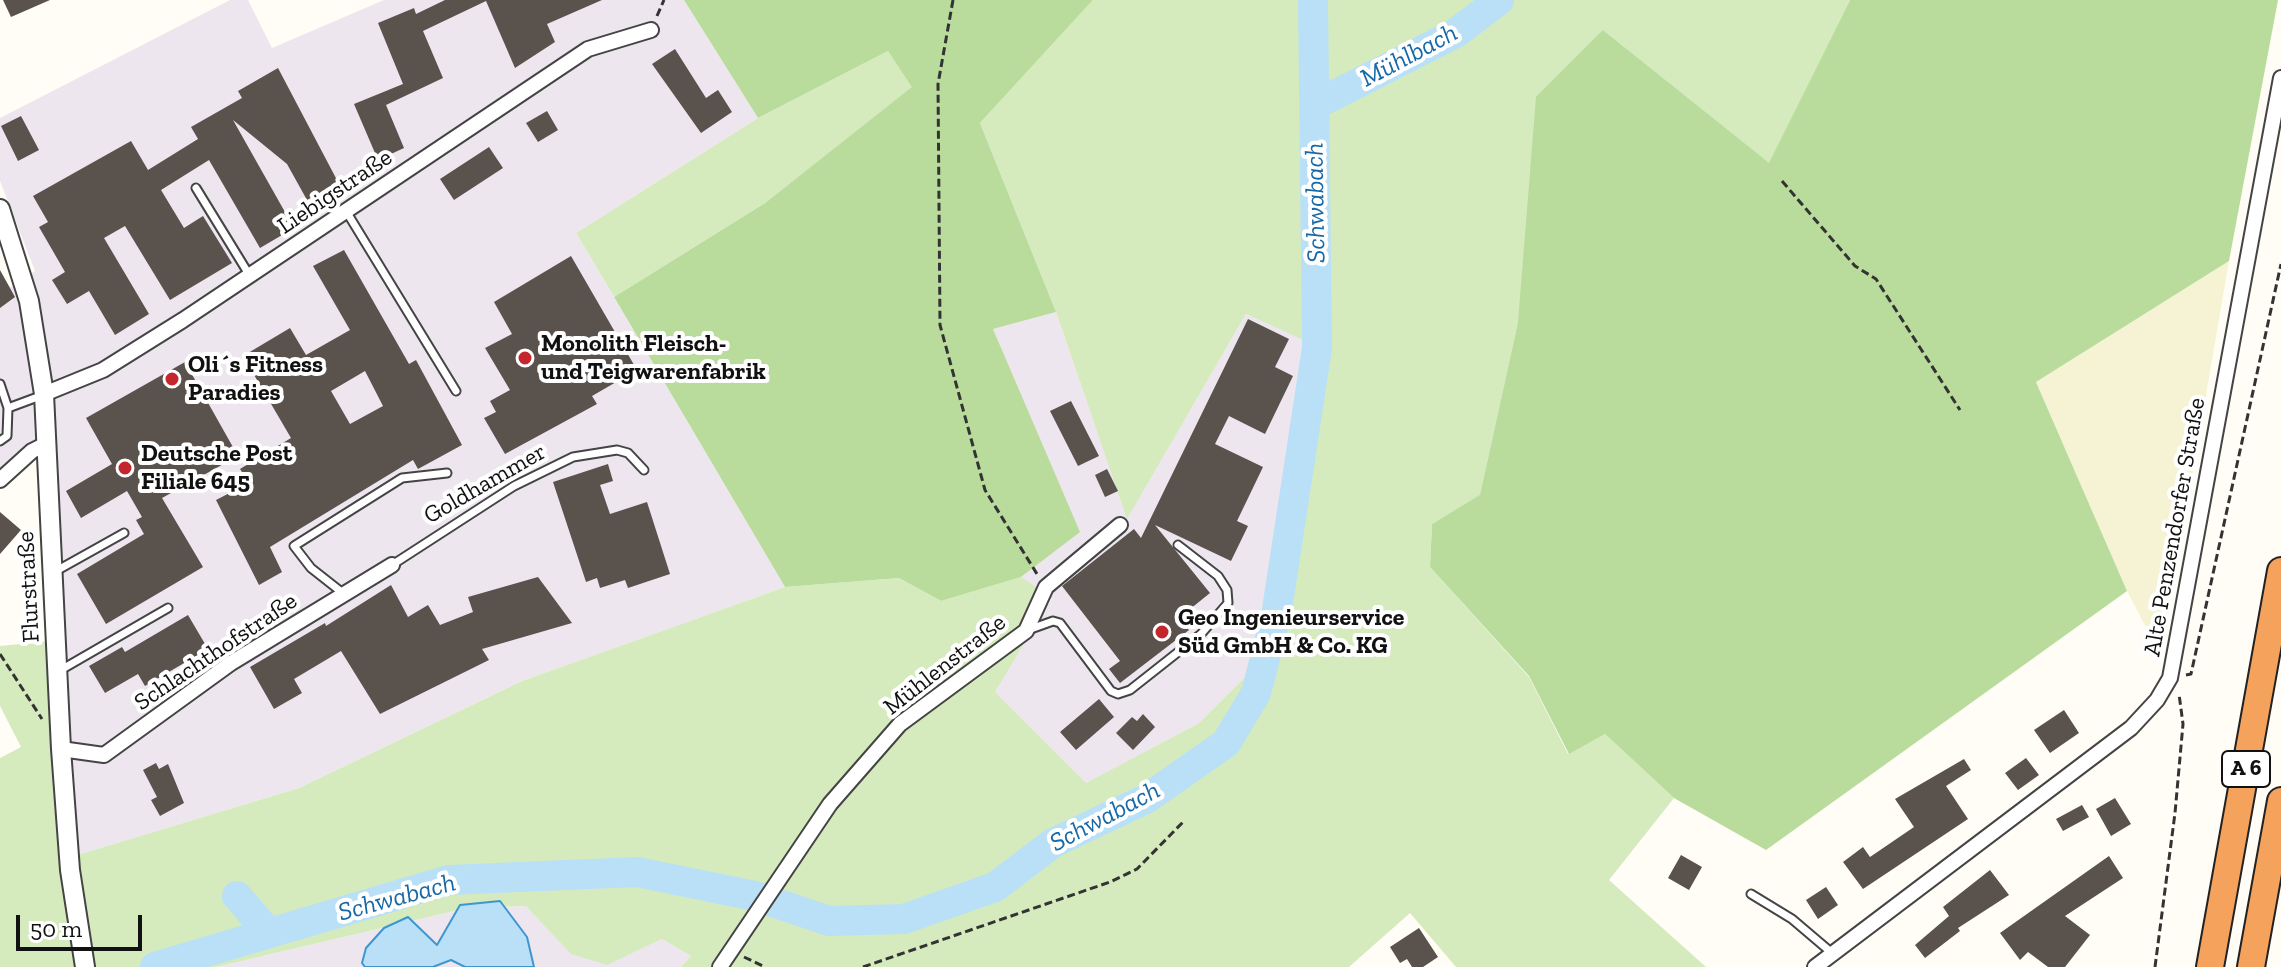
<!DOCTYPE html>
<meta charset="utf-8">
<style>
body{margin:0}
#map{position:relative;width:2281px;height:967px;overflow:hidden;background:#fffdf5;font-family:"Zilla Slab",serif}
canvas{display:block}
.scale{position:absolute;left:16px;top:915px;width:126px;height:36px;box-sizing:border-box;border:4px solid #111;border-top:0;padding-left:10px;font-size:24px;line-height:28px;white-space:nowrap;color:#111;-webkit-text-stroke:6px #fff;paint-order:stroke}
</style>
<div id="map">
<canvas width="2281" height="967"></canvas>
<div class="scale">50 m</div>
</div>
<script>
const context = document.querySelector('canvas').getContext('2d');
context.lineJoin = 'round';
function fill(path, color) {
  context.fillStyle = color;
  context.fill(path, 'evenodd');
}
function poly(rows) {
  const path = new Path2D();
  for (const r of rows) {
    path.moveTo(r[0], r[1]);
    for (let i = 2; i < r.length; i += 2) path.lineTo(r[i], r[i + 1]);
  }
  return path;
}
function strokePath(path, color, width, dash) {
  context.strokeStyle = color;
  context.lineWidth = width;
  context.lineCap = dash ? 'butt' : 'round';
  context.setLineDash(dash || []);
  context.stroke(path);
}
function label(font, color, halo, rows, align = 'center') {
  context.font = font + ' "Zilla Slab",serif';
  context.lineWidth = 8;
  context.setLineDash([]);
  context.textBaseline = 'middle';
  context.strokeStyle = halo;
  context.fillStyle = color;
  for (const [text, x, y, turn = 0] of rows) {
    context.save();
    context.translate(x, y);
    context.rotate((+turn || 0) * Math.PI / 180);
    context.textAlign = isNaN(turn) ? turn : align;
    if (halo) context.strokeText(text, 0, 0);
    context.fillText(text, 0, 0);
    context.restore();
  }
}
const industrial = poly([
 [230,0,248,0,272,48,384,0,684,0,758,118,576,233,785,587,522,681,299,788,64,859,40,437,0,475,0,294,35,271,0,181,0,118],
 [1056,312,1127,518,1246,314,1308,341,1257,665,1199,723,1085,784,994,692,1052,598,1021,577,1079,532,993,329],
 [526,906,572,954,607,964,662,939,691,956,681,967,216,967,467,908]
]);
const farmland = poly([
 [2229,261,2161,656,2127,591,2036,382]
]);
const green = poly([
 [1093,0,1850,0,1769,164,1603,30,1518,322,1480,496,1432,524,1430,567,1529,677,1568,754,1605,734,1674,798,1609,880,1706,967,1456,967,1410,913,1349,967,681,967,691,956,662,939,607,965,571,954,526,906,467,908,216,967,0,967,0,758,21,747,0,706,0,646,50,641,64,859,299,788,522,681,785,587,899,578,941,601,1021,577,1052,597,995,692,1086,783,1199,723,1257,665,1308,342,1246,314,1127,519,1056,312,980,123],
 [888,51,913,87,765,203,614,297,576,233,758,118]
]);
const forest = poly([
 [684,0,1093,0,980,123,1056,312,993,329,1080,532,1021,577,941,601,899,578,785,587,614,297,765,203,912,87,888,51,758,118],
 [1850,0,2278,0,2229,261,2036,382,2127,591,1766,850,1674,798,1605,734,1569,754,1529,676,1430,567,1432,524,1480,495,1518,322,1536,97,1603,30,1769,163]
]);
const water = poly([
 [500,901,527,937,534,967,465,967,451,960,433,967,365,967,362,963,366,948,384,928,408,917,437,945,460,905,500,901]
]);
const river = poly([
 [1315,105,1456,33,1499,0],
 [237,896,269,933],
 [155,967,449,880,637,872,755,896,829,921,904,919,995,887,1053,843,1146,799,1226,743,1256,693,1276,616,1317,348,1313,0]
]);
const building = poly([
 [3,0,50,0,11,17],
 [445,0,602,0,547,24,555,42,515,68,486,1,423,31,443,78,386,105,404,148,378,160,354,104,403,84,378,23,414,8,416,14],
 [675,49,706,98,718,90,732,112,701,133,652,64],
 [278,68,338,182,307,200,287,164,233,120,294,228,260,248,209,160,161,190,184,228,203,216,232,263,170,300,125,226,104,238,149,314,115,335,89,291,67,304,52,280,65,272,39,227,48,222,33,196,131,141,148,170,198,139,191,127,242,98,238,91],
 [547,111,558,130,538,142,526,123],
 [21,116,39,150,18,161,1,126],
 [489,147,503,168,454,200,440,179],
 [344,250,409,364,416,360,462,445,418,469,413,460,270,547,282,572,259,585,216,500,249,483,240,469,291,438,243,356,290,328,306,355,350,330,313,266],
 [365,371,383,406,350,424,331,391],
 [571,256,637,370,592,396,597,404,505,454,484,418,496,412,490,401,510,390,485,348,512,334,494,302],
 [0,270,15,297,0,308],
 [1248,319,1289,339,1275,367,1293,376,1265,434,1229,416,1215,444,1263,467,1237,521,1248,526,1231,561,1155,525,1210,593,1179,618,1189,630,1120,683,1109,669,1120,661,1062,586,1134,529,1141,538],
 [185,362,238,456,162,498,203,567,106,624,77,574,144,534,136,520,142,517,127,491,81,518,66,491,112,464,86,418],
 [1071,401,1099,456,1078,466,1050,411],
 [608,464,613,481,600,485,610,514,647,502,670,574,628,588,625,580,600,588,597,578,586,582,553,482],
 [1107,469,1118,491,1105,497,1095,475],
 [0,512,21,530,0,554],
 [538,577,572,623,482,649,489,660,380,714,341,651,294,679,302,693,274,709,250,667,325,623,326,626,391,585,408,617,428,605,440,625,473,612,468,597],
 [188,615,208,649,145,686,138,674,105,693,89,666,122,647,125,652],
 [1099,699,1114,717,1076,750,1060,732],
 [2064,710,2079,733,2050,753,2034,730],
 [1143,714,1155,727,1133,750,1116,733,1132,717,1137,721],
 [2026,758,2039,775,2018,790,2005,773],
 [1964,759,1971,770,1946,786,1968,819,1863,889,1843,862,1863,847,1870,857,1914,827,1895,799],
 [156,763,159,769,168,764,184,803,160,816,151,800,157,797,143,770],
 [2115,798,2131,824,2111,836,2096,809],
 [2082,805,2089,817,2063,831,2056,819],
 [1681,855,1702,867,1689,890,1668,878],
 [2109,856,2123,878,2065,916,2090,935,2065,967,2048,967,2028,952,2020,960,2000,933],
 [1990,870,2009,895,1958,928,1960,931,1925,958,1915,945,1949,916,1943,907],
 [1826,887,1838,905,1818,919,1806,900],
 [1419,928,1438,957,1423,967,1412,967,1407,959,1400,963,1390,947]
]);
const path = poly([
 [953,0,938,84,940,325,985,490,1037,574],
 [657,16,664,0],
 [1782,181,1855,266,1876,279,1960,410],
 [0,654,42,719],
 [2186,675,2191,674,2281,264],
 [744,957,765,967],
 [863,967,1110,882,1137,869,1183,822],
 [2155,967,2175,813,2183,724,2179,694]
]);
const service = poly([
 [196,188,250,276],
 [346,211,456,391],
 [0,384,8,408],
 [0,441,7,436,8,408,43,395],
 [392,565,514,486,573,457,617,450,628,453,644,470],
 [56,571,124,533],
 [344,594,311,568,294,546,402,478,447,473],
 [1028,630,1053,621,1060,623,1111,691,1118,694,1130,690,1201,634,1228,603,1227,590,1218,576,1178,545],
 [59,671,168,608],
 [1751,894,1792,919,1832,953]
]);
const minor = poly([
 [44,394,103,370,183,320,588,49,651,30],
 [0,480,32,451,46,444],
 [61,749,104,755,231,663,392,565],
 [720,967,830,804,900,724,1026,631,1046,587,1120,525],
 [1815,967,2131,728,2157,700,2170,678,2281,78]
]);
const tertiary = poly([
 [0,209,29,301,44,394,61,749,70,870,85,967]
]);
const motorway = poly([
 [2210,967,2281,571],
 [2251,967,2281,801]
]);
const markers = [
 [525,358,8,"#c4262e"],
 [172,379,8,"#c4262e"],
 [125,468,8,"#c4262e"],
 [1162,632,8,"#c4262e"]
];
const shields = [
 [2246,769,48]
];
const shieldNames = [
 ["A 6",2246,769]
];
const streetNames = [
 ["Liebigstraße",335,192,-34],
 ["Goldhammer",485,484,-30],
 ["Alte Penzendorfer Straße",2175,527,-80],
 ["Flurstraße",29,587,-93],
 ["Schlachthofstraße",216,652,-34],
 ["Mühlenstraße",945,665,-38]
];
const poiNames = [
 ["Monolith Fleisch-",541,344],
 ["und Teigwarenfabrik",541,372],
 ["Oli´s Fitness",188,365],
 ["Paradies",188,393],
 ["Deutsche Post",141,454],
 ["Filiale 645",141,482],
 ["Geo Ingenieurservice",1178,618],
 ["Süd GmbH & Co. KG",1178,646]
];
const waterNames = [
 ["Mühlbach",1409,56,-28],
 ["Schwabach",1316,203,-91],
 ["Schwabach",1105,817,-28],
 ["Schwabach",397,898,-15]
];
fill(industrial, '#eee6ef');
fill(farmland, '#f6f3d4');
fill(green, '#d5ebbd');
fill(forest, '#b9dc9c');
fill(water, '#b9e0f7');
strokePath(water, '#3f96cf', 2);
strokePath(river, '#b9e0f7', 30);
fill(building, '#5a524d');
strokePath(service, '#444', 11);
strokePath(minor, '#444', 18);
strokePath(tertiary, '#444', 22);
strokePath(motorway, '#222', 30);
strokePath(path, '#333', 3, [8, 4]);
strokePath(service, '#fff', 7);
strokePath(minor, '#fff', 14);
strokePath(tertiary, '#fff', 18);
strokePath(motorway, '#f5a25d', 26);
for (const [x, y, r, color] of markers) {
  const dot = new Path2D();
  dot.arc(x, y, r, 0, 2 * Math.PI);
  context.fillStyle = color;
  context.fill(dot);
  strokePath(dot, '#fff', 3);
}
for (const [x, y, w] of shields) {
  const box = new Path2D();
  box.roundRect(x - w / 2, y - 18, w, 36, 6);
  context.fillStyle = '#fff';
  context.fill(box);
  strokePath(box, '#111', 2);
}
label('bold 22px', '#111', null, shieldNames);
label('24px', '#111', '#fff', streetNames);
label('bold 24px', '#111', '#fff', poiNames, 'left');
label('italic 26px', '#1768a6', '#fff', waterNames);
</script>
